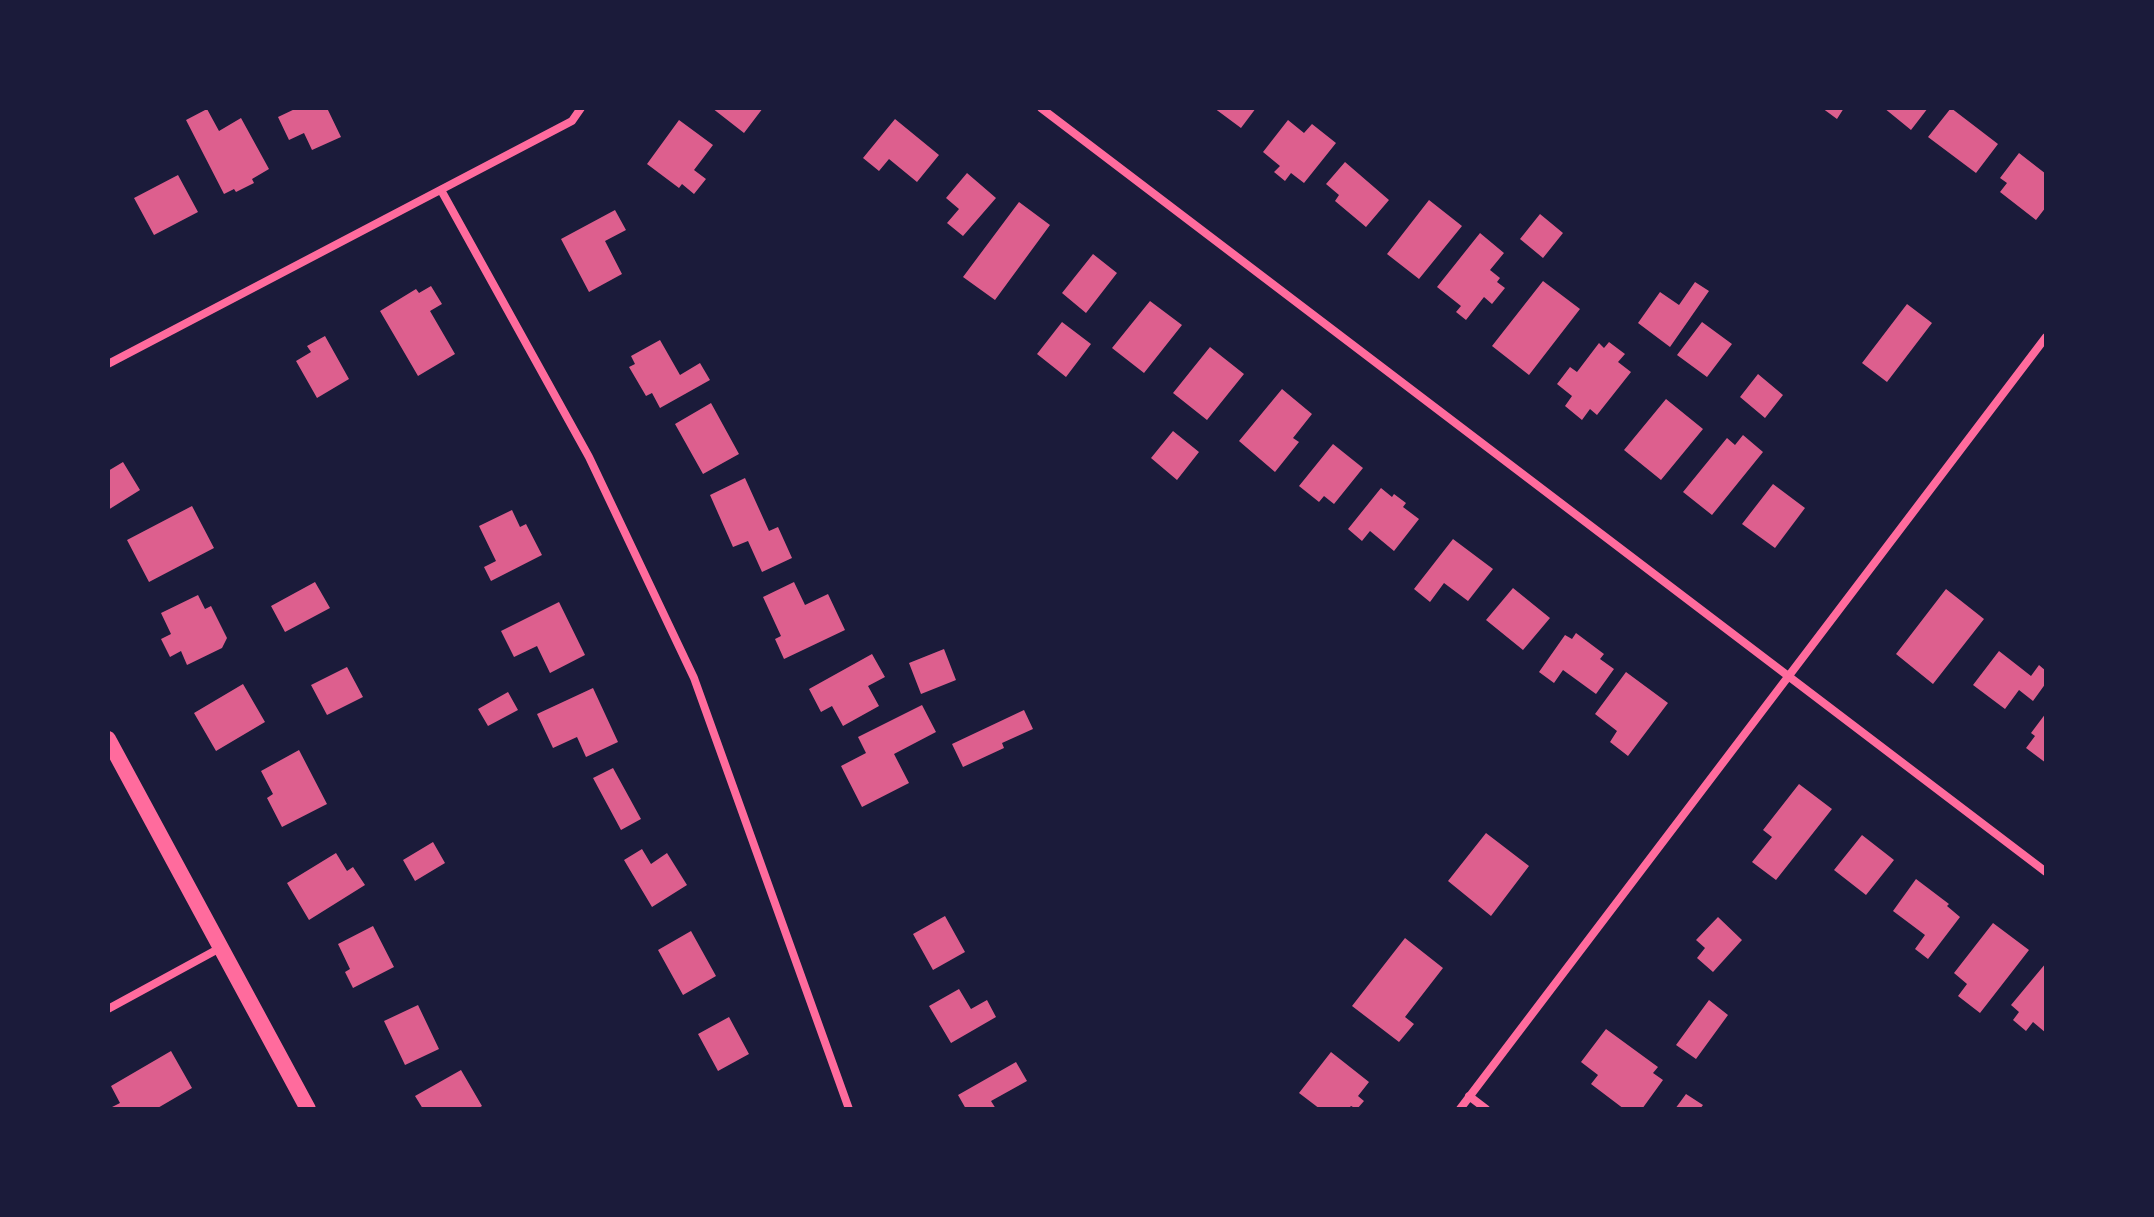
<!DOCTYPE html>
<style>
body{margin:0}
#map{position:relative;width:2154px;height:1217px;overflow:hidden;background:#1b1b3a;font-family:Ubuntu,sans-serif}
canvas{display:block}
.frame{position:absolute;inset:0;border:110px solid #1b1b3a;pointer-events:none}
</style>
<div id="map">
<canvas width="2154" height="1217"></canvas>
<div class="frame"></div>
</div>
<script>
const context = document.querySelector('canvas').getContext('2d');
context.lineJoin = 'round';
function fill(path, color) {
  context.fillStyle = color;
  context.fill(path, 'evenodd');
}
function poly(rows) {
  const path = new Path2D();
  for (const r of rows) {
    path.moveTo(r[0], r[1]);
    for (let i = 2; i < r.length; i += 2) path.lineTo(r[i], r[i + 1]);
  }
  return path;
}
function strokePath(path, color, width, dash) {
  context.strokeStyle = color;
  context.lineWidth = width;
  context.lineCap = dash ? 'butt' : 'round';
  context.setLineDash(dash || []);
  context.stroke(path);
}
const building = poly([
 [297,108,327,108,341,137,312,150,304,133,289,140,278,117],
 [712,108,763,108,744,133],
 [1214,108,1256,108,1241,128],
 [1822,108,1844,108,1837,119],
 [1884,108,1928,108,1911,130],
 [1951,108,1998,144,1976,173,1928,137],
 [207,109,219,131,241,118,269,169,252,179,254,183,236,192,234,189,224,194,186,120],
 [895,119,939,155,917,182,889,159,879,171,863,158],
 [679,120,713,145,694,170,706,179,694,194,682,184,679,188,647,164],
 [1288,120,1304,133,1312,124,1336,143,1304,183,1291,173,1285,181,1274,172,1280,166,1263,152],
 [2019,153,2046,174,2046,207,2036,220,2000,192,2007,183,2000,178],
 [1345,162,1389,200,1366,227,1335,201,1339,195,1326,184],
 [967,173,996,198,963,236,947,223,959,209,946,198],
 [178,175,198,212,154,235,134,198],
 [1429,200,1462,226,1419,279,1387,254],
 [1019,202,1050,225,995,300,963,277],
 [615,210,626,230,605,241,622,274,589,292,561,239],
 [1540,214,1563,233,1543,258,1520,239],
 [1480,233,1504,253,1490,270,1500,278,1497,282,1505,288,1492,304,1484,297,1466,320,1456,312,1461,306,1437,287],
 [1093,254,1117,273,1086,313,1062,293],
 [1543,281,1580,309,1529,375,1492,346],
 [1695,282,1709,291,1670,347,1638,323,1660,292,1679,305],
 [431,286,442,304,430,311,455,354,418,376,380,311,416,289,419,293],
 [1150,301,1182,325,1144,373,1112,348],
 [1907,304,1932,323,1887,382,1862,363],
 [1062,322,1091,344,1066,377,1037,354],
 [1702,322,1732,344,1707,377,1677,355],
 [325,336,349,379,317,398,296,361,311,352,307,346],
 [660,340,680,375,700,363,710,380,660,408,652,393,646,396,629,367,635,364,631,356],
 [1609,342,1625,354,1618,362,1631,372,1597,415,1590,409,1582,420,1565,406,1572,396,1557,384,1570,367,1577,372,1599,343,1604,348],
 [1210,347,1244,374,1207,420,1173,393],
 [1758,374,1783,395,1765,418,1740,397],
 [1282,389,1312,414,1293,438,1299,442,1275,472,1239,441],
 [1666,399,1703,429,1661,480,1624,450],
 [711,403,739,454,703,474,675,424],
 [1173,431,1199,452,1177,480,1151,458],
 [1743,435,1763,452,1712,515,1683,492,1727,438,1735,445],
 [1333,444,1363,468,1334,504,1324,496,1319,502,1299,486],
 [123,462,140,490,108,510,108,471],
 [745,478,769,531,778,527,792,558,762,572,748,541,733,547,710,495],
 [1773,484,1805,508,1775,548,1742,524],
 [1381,488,1392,497,1394,494,1406,503,1403,507,1419,519,1394,551,1370,531,1362,541,1348,529],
 [192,506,214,548,149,582,127,540],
 [512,510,520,527,526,524,542,555,491,581,484,567,496,561,479,526],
 [1453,539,1493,569,1468,601,1444,583,1430,602,1414,589],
 [315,582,330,608,285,632,271,606],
 [794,582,805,605,828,594,845,630,784,659,775,639,781,636,763,597],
 [1513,588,1550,618,1523,650,1486,620],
 [1946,589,1984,619,1933,684,1896,654],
 [198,595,205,609,211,606,227,638,222,648,187,665,181,651,170,657,161,639,171,634,161,613],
 [559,602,585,655,550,673,537,646,514,657,501,631],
 [1576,633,1604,654,1600,659,1614,669,1596,694,1563,670,1554,683,1539,672,1565,635,1572,639],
 [944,649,956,680,921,694,909,663],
 [1999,651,2031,676,2039,665,2046,671,2046,683,2033,701,2019,690,2005,709,1973,685],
 [872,654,885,677,868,686,879,706,843,726,832,706,821,712,809,689],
 [347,667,363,697,327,715,311,685],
 [1626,672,1668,703,1628,756,1610,742,1617,731,1595,714],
 [243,684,265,722,216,751,194,713],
 [593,688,618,742,586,757,577,737,553,748,537,714],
 [508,692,518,710,488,726,478,709],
 [922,705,936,732,894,754,909,783,862,807,841,766,866,753,858,737],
 [1024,710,1033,729,1002,743,1004,748,963,767,952,744],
 [2046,713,2046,763,2026,748,2035,736,2031,733],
 [299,750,327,804,282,827,267,798,273,794,261,771],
 [613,768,641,819,621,830,593,778],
 [1799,784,1832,809,1776,880,1752,862,1772,837,1763,830],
 [1486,833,1529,866,1491,916,1448,881],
 [1862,835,1894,860,1866,895,1834,870],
 [433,842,445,863,415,881,403,860],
 [642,849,651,864,667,853,687,885,652,907,624,860],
 [336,853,347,871,353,867,365,885,309,920,287,883],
 [1916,879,1949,904,1947,906,1960,917,1928,959,1915,949,1925,935,1893,911],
 [945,916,965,952,933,970,913,934],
 [1718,917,1742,940,1713,972,1697,958,1705,948,1696,940],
 [1993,923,2029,950,1980,1013,1958,996,1967,984,1954,973],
 [373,926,394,967,353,988,345,972,350,969,338,944],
 [691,931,716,976,683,995,658,950],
 [1405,938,1443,968,1405,1017,1414,1024,1399,1042,1352,1006],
 [2046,963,2046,1033,2033,1022,2026,1031,2013,1020,2019,1012,2011,1005],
 [959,989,971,1009,987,1000,996,1017,951,1043,929,1006],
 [1709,1000,1728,1015,1696,1059,1676,1045],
 [418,1005,439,1049,405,1065,384,1021],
 [729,1017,749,1054,718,1071,698,1034],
 [1606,1029,1658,1067,1653,1073,1663,1080,1642,1109,1624,1109,1591,1084,1598,1075,1581,1062],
 [171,1051,192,1088,156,1109,108,1109,120,1103,111,1086],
 [1331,1052,1369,1082,1358,1096,1364,1101,1357,1109,1351,1106,1348,1109,1320,1109,1299,1093],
 [1016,1062,1027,1081,991,1101,996,1109,966,1109,958,1095],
 [461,1070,482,1106,477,1109,423,1109,415,1096],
 [1686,1094,1703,1105,1700,1109,1675,1109]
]);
const minor = poly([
 [1041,108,2046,872],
 [441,190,589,457,694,678,849,1109],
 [108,364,572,121,581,108],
 [108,1009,220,948],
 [1469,1096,1486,1109],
 [1460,1109,2046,337]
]);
const secondary = poly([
 [108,739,308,1109]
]);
fill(building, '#dd5f8e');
strokePath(minor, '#ff6b9d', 8);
strokePath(secondary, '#ff6b9d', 16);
</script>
